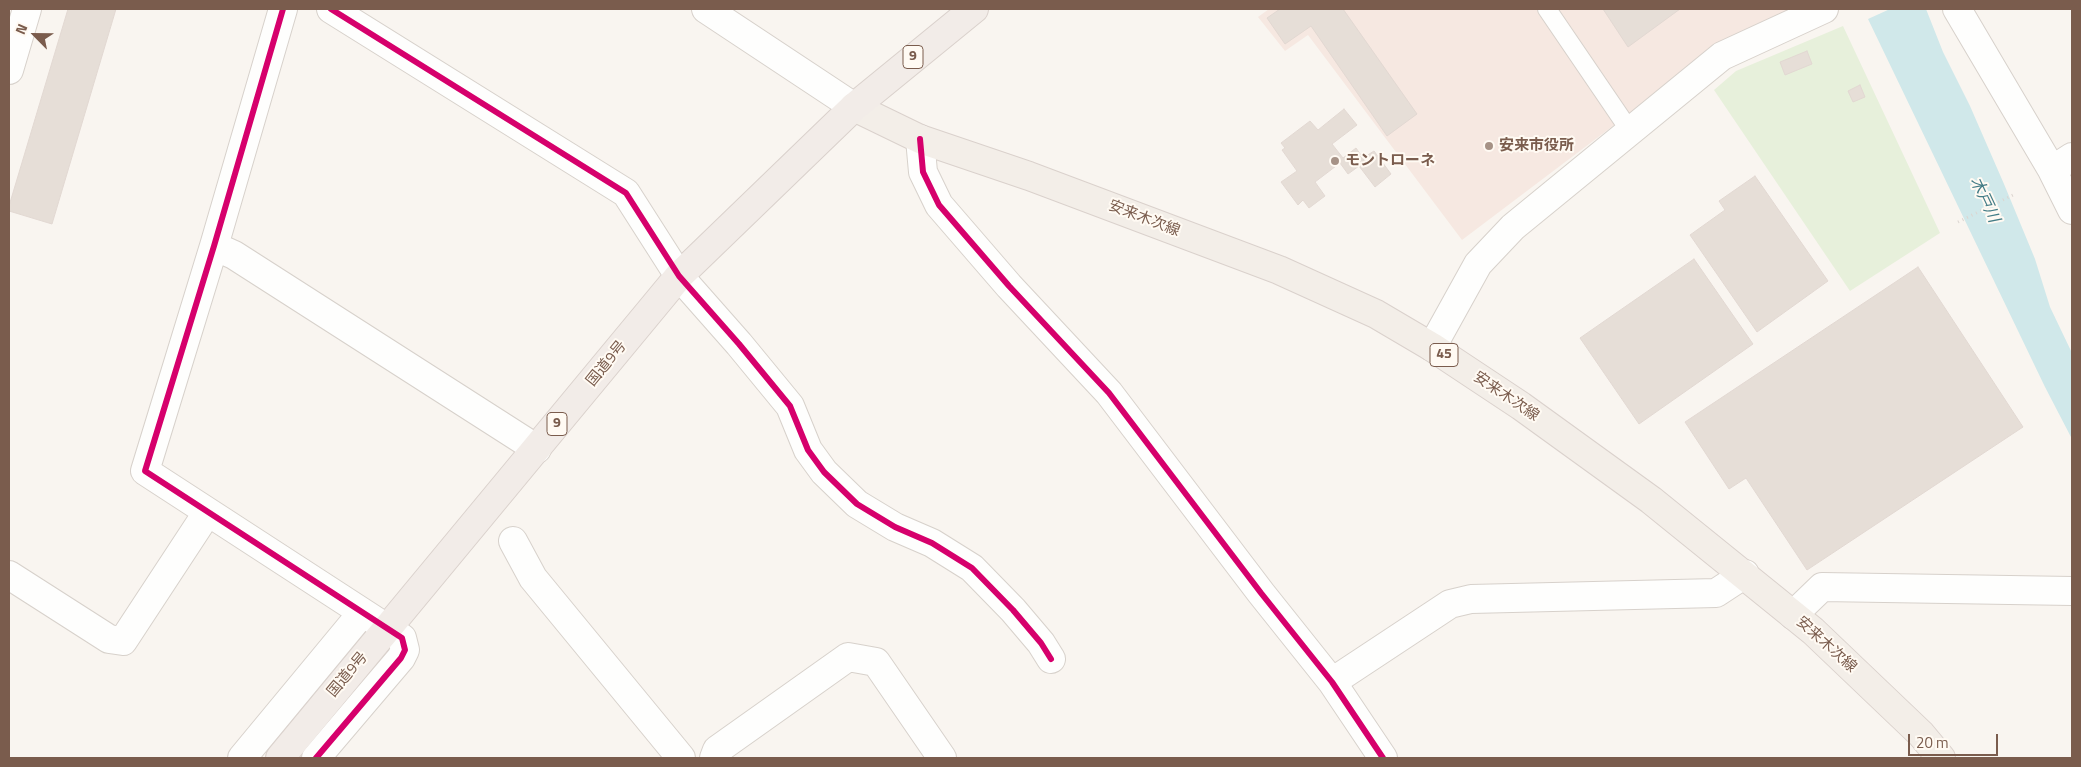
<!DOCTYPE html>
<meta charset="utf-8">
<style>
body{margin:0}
#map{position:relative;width:2081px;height:767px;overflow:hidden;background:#f9f5f0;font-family:"Titillium Web",sans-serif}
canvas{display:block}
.frame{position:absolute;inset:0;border:10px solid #7a5c4d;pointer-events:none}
.north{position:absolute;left:10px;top:10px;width:50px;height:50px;-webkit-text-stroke:4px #fffaf3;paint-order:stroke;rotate:293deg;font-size:14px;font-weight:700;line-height:20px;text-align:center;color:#7a5c4d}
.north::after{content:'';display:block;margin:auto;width:18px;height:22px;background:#7a5c4d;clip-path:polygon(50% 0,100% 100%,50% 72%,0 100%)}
.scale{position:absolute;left:1908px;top:734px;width:90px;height:22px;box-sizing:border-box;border:2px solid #7a5c4d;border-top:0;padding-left:6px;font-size:15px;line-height:18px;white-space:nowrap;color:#7a5c4d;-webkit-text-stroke:4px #fffaf3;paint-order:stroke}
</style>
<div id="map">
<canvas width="2081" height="767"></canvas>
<div class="frame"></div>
<div class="north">N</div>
<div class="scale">20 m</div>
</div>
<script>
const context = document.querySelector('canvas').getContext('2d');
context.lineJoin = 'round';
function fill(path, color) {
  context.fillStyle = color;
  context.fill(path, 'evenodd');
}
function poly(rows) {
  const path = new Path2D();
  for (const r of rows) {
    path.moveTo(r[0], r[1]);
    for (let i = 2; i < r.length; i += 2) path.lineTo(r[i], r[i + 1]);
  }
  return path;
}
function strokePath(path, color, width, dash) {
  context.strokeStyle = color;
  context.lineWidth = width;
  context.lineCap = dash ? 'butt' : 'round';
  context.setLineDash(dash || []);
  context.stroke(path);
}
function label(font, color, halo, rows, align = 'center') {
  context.font = font + ' "Titillium Web","Noto Sans JP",sans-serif';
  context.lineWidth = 4;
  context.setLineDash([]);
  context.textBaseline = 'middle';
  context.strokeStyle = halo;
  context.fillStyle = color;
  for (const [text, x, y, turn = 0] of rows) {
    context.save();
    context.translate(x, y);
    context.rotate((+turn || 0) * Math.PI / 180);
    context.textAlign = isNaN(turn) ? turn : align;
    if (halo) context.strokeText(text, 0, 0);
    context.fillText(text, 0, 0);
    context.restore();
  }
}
const commercial = poly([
 [1269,9,1798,9,1724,42,1462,240,1308,35,1285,51,1258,17]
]);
const green = poly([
 [1843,26,1940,233,1850,291,1714,90,1736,71]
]);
const water = poly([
 [1890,9,1926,9,1943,52,1970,106,2004,184,2035,259,2050,307,2072,353,2072,439,2045,387,1868,19]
]);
const building = poly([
 [68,9,116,9,52,224,9,211,9,206,68,9],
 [1280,9,1343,9,1417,114,1387,136,1311,26,1285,44,1267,18,1280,9],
 [1603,9,1680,9,1628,47,1603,9],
 [1807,51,1812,64,1785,75,1780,62,1807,51],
 [1860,85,1865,97,1853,102,1848,91,1860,85],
 [1344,109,1357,125,1332,144,1343,158,1356,148,1363,158,1374,151,1391,174,1375,187,1359,166,1348,174,1340,163,1315,182,1325,196,1309,208,1303,200,1298,205,1281,182,1297,171,1282,150,1285,148,1281,143,1310,121,1318,130,1344,109],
 [1755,176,1828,281,1757,332,1690,235,1725,210,1719,201,1755,176],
 [1694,259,1753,344,1639,424,1580,338,1694,259],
 [1918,267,2023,427,1807,570,1746,478,1729,489,1685,422,1918,267]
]);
const path = poly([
 [1958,222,2013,195]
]);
const service = poly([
 [1547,9,1630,131]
]);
const minor = poly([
 [283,9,214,246,145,471,402,638,405,650,401,658,316,758],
 [331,9,626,193,679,276,739,344,790,406,808,450,824,472,857,504,895,527,932,543,972,568,1013,610,1041,643,1051,659],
 [1957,9,2052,170,2072,210],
 [9,70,27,9],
 [920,139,923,172,939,205,1009,286,1109,393,1261,593,1332,682,1383,758],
 [2052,170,2072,157],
 [214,246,234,255,537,449],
 [1432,347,1478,264,1513,227,1722,56,1824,9],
 [513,541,533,578,681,758],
 [9,575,109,639,123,641,207,513],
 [1793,615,1822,587,2072,591],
 [1332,682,1450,604,1471,599,1716,593,1745,574],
 [242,758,362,613],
 [714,758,717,750,848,657,876,662,942,758]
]);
const tertiary = poly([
 [706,9,854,107]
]);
const primary = poly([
 [854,107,920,139,1029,176,1279,270,1376,314,1432,347,1521,406,1651,500,1813,631,1921,734,1941,758]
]);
const trunk = poly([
 [280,758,679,276,854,107,974,9]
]);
const cycleway = poly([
 [283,9,214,246,145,471,402,638,405,650,401,658,316,758],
 [331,9,626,193,679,276,739,344,790,406,808,450,824,472,857,504,895,527,932,543,972,568,1013,610,1041,643,1051,659],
 [920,139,923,172,939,205,1009,286,1109,393,1261,593,1332,682,1383,758]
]);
const markers = [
 [1489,146,5,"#a69286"],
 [1335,161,5,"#a69286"]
];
const shields = [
 [913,57,20],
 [1444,355,28],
 [557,424,20]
];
const shieldNames = [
 ["9",913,57],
 ["45",1444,355],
 ["9",557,424]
];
const poiNames = [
 ["安来市役所",1499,146],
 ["モントローネ",1345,161]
];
const streetNames = [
 ["安来木次線",1144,219,21],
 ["国道9号",607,364,-51],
 ["安来木次線",1506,397,34],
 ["安来木次線",1826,645,42],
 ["国道9号",348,675,-50]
];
const waterNames = [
 ["木戸川",1984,200,65]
];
fill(commercial, '#f6e8e1');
fill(green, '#e7f0db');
fill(water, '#d0e8ea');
fill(building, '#e6ded7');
strokePath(building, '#e2d8d2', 1);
strokePath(service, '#d7d1cb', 20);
strokePath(minor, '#d7d1cb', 30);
strokePath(tertiary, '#d7d1cb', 30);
strokePath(primary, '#dad1cc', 30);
strokePath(trunk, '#dad1cc', 30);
strokePath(path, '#dcd5d0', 3, [1, 4]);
strokePath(service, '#fefefd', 18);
strokePath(minor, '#fefefd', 28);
strokePath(tertiary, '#fefefd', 28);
strokePath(primary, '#f3eee8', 28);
strokePath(trunk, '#f2ece8', 28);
strokePath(cycleway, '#d6006c', 6);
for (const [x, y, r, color] of markers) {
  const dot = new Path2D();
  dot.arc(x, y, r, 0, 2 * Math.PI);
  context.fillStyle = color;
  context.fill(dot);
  strokePath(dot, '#fffaf3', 2);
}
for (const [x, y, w] of shields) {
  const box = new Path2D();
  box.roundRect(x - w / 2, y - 11.5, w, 23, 4);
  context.fillStyle = '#fffaf3';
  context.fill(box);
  strokePath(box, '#7a5c4d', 1);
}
label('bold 14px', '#7a5c4d', null, shieldNames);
label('bold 15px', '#7a5c4d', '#fffaf3', poiNames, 'left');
label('15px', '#7a5c4d', '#fffaf3', streetNames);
label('italic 16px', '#437c86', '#fffaf3', waterNames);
</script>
